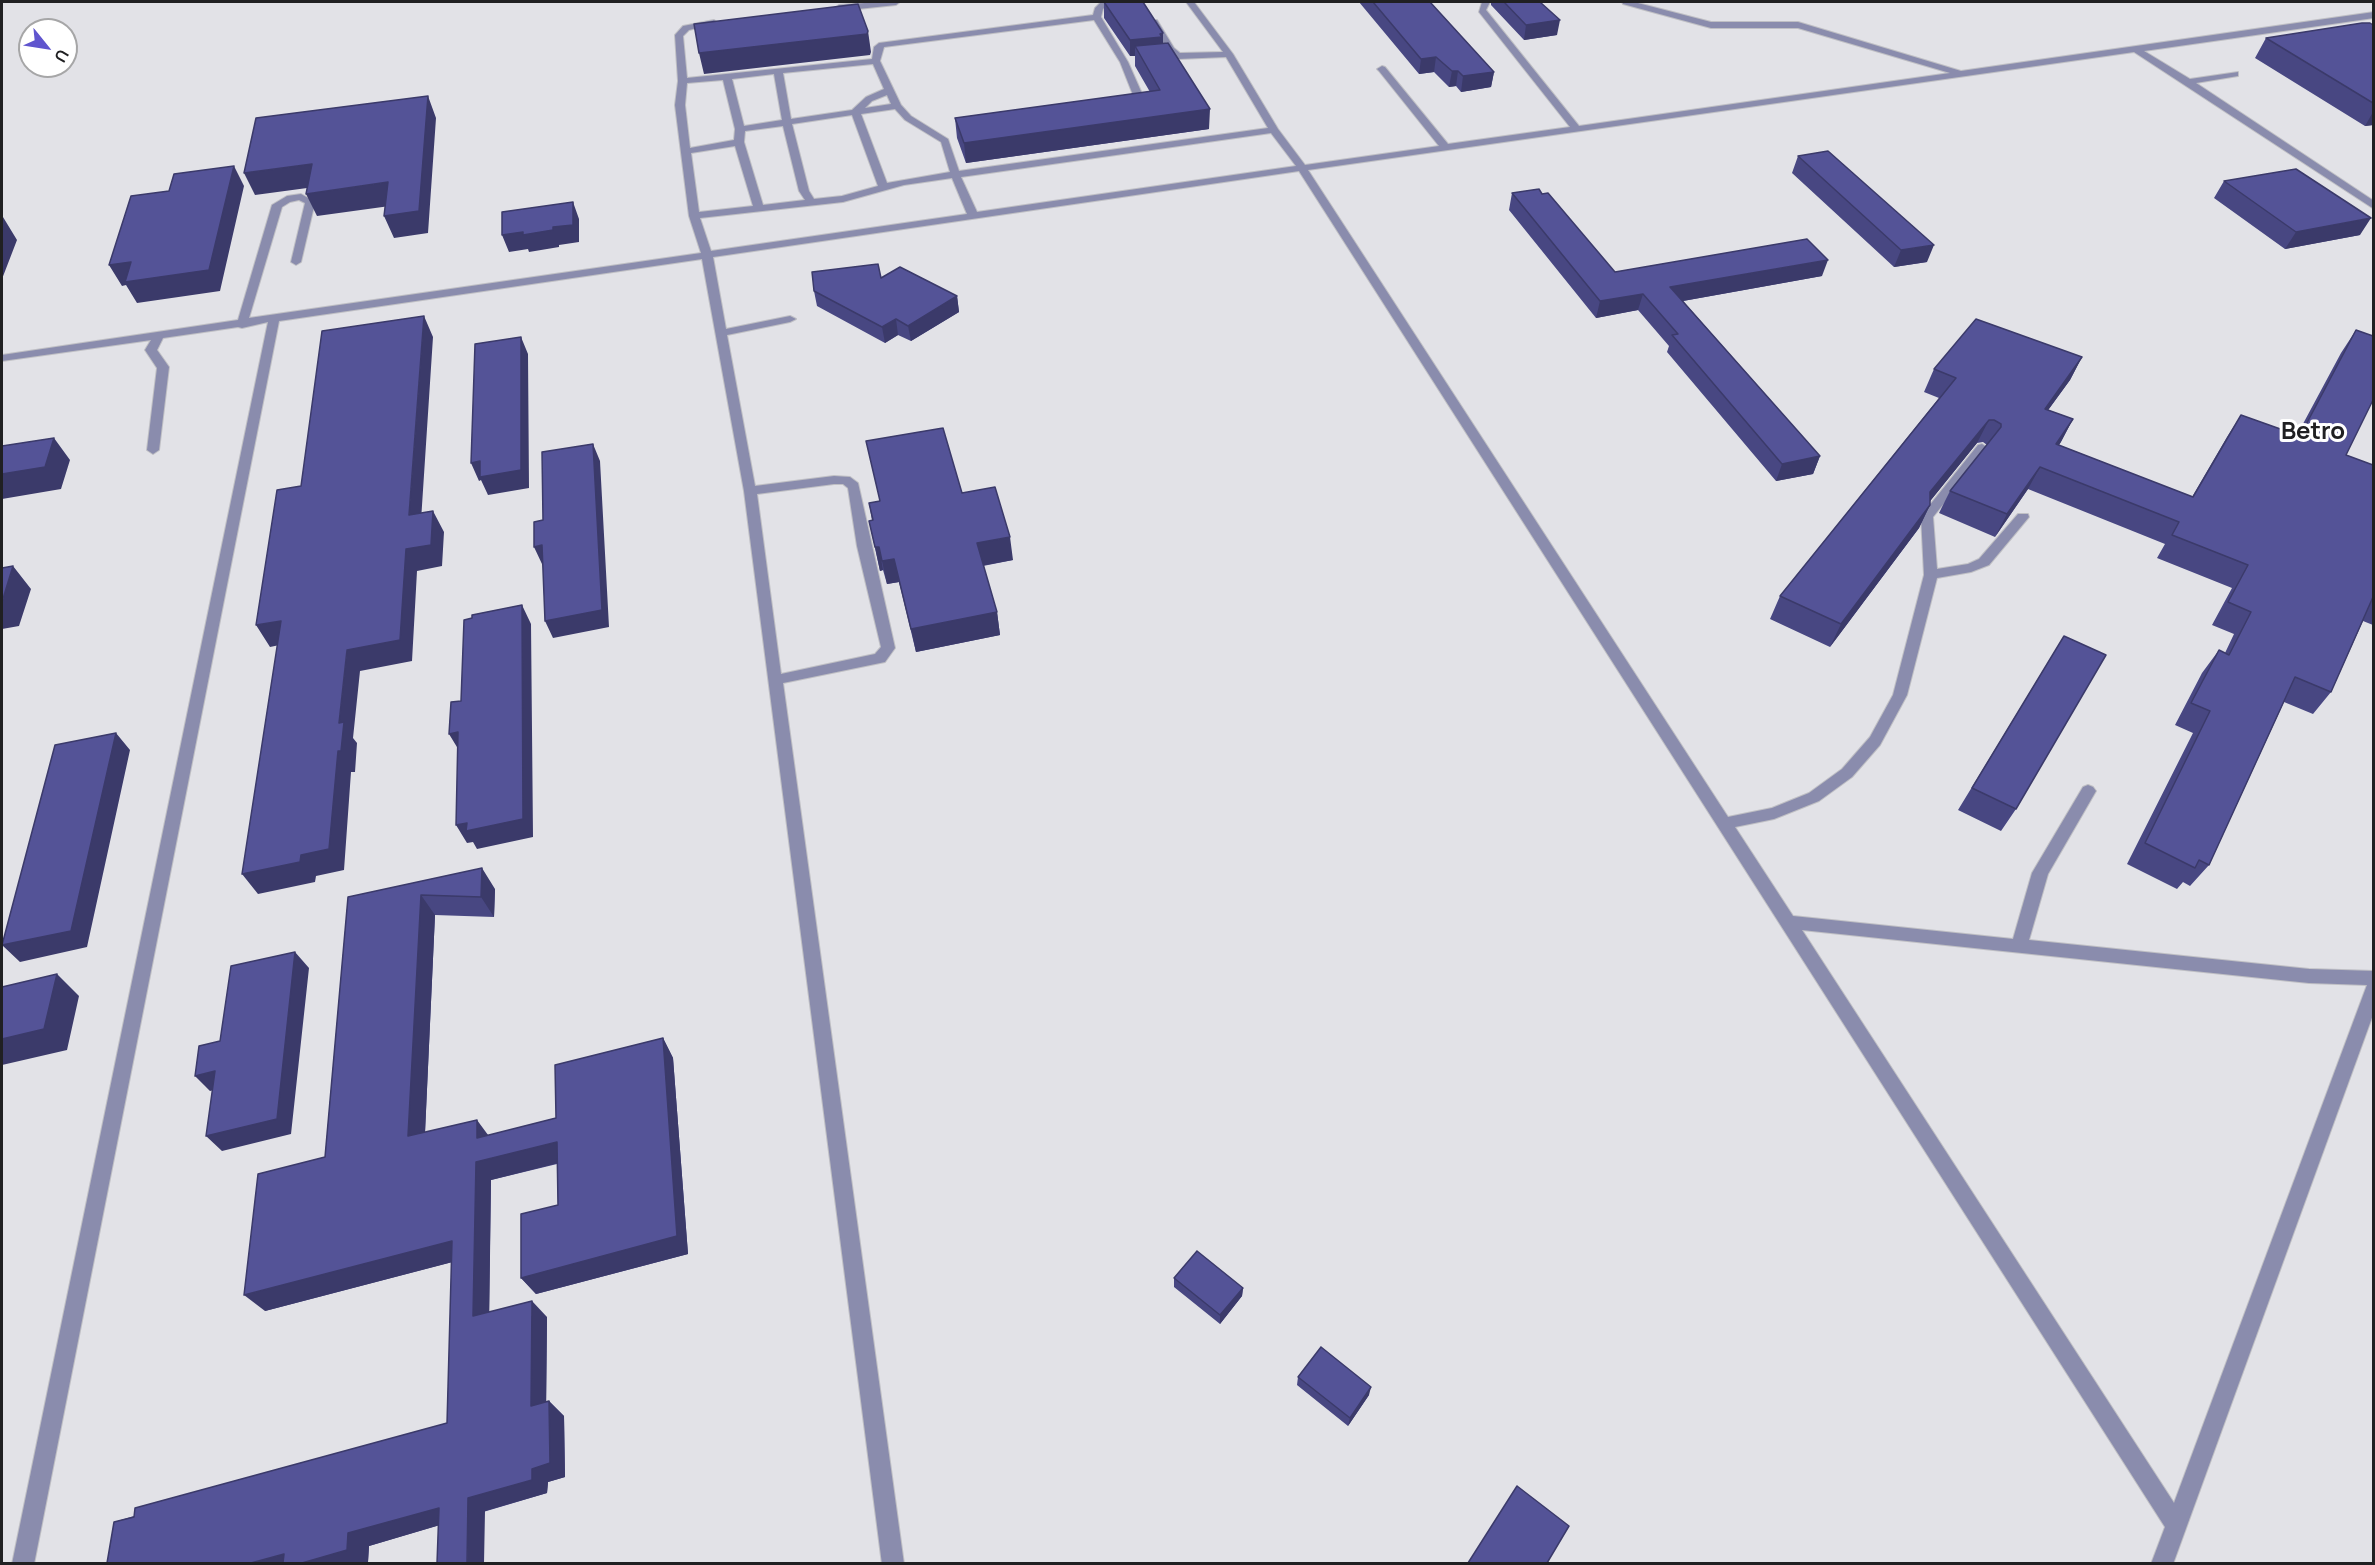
<!DOCTYPE html>
<style>
body{margin:0}
#map{position:relative;width:2375px;height:1565px;overflow:hidden;background:#e2e2e7;font-family:Manrope,sans-serif}
canvas{display:block}
.frame{position:absolute;inset:0;border:3px solid #202022;pointer-events:none}
.north{position:absolute;left:18px;top:18px;width:60px;height:60px;box-sizing:border-box;background:#fff;border:2px solid #a6a6a7;border-radius:50%;rotate:120deg;font-size:16px;font-weight:700;line-height:24px;text-align:center;color:#202022}
.north::after{content:'';display:block;margin:auto;width:21px;height:27px;background:#6055ce;clip-path:polygon(50% 0,100% 100%,50% 72%,0 100%)}
</style>
<div id="map">
<canvas width="2375" height="1565"></canvas>
<div class="frame"></div>
<div class="north">U</div>
</div>
<script>
const context = document.querySelector('canvas').getContext('2d');
context.lineJoin = 'round';
function poly(rows) {
  const path = new Path2D();
  for (const r of rows) {
    path.moveTo(r[0], r[1]);
    for (let i = 2; i < r.length; i += 2) path.lineTo(r[i], r[i + 1]);
  }
  return path;
}
function strokePath(path, color, width, dash) {
  context.strokeStyle = color;
  context.lineWidth = width;
  context.lineCap = dash ? 'butt' : 'round';
  context.setLineDash(dash || []);
  context.stroke(path);
}
function fill(path, color) {
  context.fillStyle = color;
  context.fill(path, 'evenodd');
}
function label(font, color, halo, rows, align = 'center') {
  context.font = font + ' Manrope,sans-serif';
  context.lineWidth = 6;
  context.setLineDash([]);
  context.textBaseline = 'middle';
  context.strokeStyle = halo;
  context.fillStyle = color;
  for (const [text, x, y, turn = 0] of rows) {
    context.save();
    context.translate(x, y);
    context.rotate((+turn || 0) * Math.PI / 180);
    context.textAlign = isNaN(turn) ? turn : align;
    if (halo) context.strokeText(text, 0, 0);
    context.fillText(text, 0, 0);
    context.restore();
  }
}
const lane = poly([
 [877,2,900,2,896,5,839,11,835,8,839,5,877,2],
 [1101,2,1110,2,1103,9,1101,17,1128,62,1147,105,1145,107,1137,105,1120,62,1094,20,884,47,880,61,901,105,911,116,948,139,959,171,1268,128,1226,57,1178,59,1166,50,1150,22,1151,20,1157,20,1174,48,1180,53,1223,52,1186,2,1194,2,1233,54,1278,129,1305,165,1439,146,1379,71,1377,69,1382,66,1385,67,1448,144,1570,127,1479,12,1482,2,1490,2,1486,10,1579,126,1950,73,1798,28,1711,28,1623,4,1622,2,1634,2,1711,22,1798,22,1961,71,2374,12,2374,18,2144,51,2190,79,2238,72,2238,76,2196,83,2374,201,2374,209,2134,52,1308,170,1728,817,1772,808,1809,793,1842,769,1870,737,1893,695,1924,575,1921,516,1978,445,1982,444,1988,448,1933,517,1937,569,1968,564,1979,559,2018,514,2028,514,2029,517,1989,565,1971,572,1937,578,1907,695,1880,745,1852,777,1819,801,1774,819,1735,827,1793,916,2013,939,2032,873,2083,787,2088,785,2093,787,2096,791,2048,874,2029,940,2309,969,2374,971,2374,1012,2173,1564,2151,1564,2165,1527,1299,171,713,257,726,329,790,316,796,319,790,322,727,335,755,486,834,476,850,477,858,483,895,648,885,662,783,683,904,1564,882,1564,744,491,702,259,279,321,34,1564,12,1564,268,322,242,328,238,327,163,338,157,350,169,367,159,450,153,454,147,450,157,368,145,350,151,340,2,361,2,355,238,320,272,205,287,196,301,194,315,202,301,262,296,265,291,262,305,203,299,200,290,202,282,207,249,318,701,253,689,216,675,105,678,81,675,35,683,26,714,20,718,23,689,30,683,36,687,78,872,59,874,47,879,43,1093,15,1095,8,1101,2],
 [873,64,884,89,866,97,852,110,791,119,783,73,873,64],
 [774,74,782,120,744,126,732,79,774,74],
 [723,80,735,129,734,140,690,148,685,105,687,83,723,80],
 [887,95,891,104,865,108,872,101,887,95],
 [895,109,905,120,941,142,950,172,887,183,861,114,895,109],
 [852,115,878,186,842,196,814,199,809,191,792,124,852,115],
 [783,126,799,191,805,200,763,205,744,142,745,131,783,126],
 [1271,133,1296,166,977,212,961,177,1271,133],
 [735,146,753,206,699,212,691,153,735,146],
 [952,178,967,214,711,251,700,218,843,202,904,185,952,178],
 [834,484,843,484,848,488,857,546,881,647,875,654,781,674,757,494,834,484],
 [1802,930,2309,983,2367,985,2174,1503,1802,930]
]);
const wall = poly([
 [1104,2,1163,44,1209,129,966,163,957,138,955,118,1150,92,1135,66,1135,56,1130,56,1104,18],
 [1359,2,1430,2,1494,72,1491,87,1461,92,1456,86,1449,87,1434,72,1419,74],
 [1491,2,1540,2,1557,35,1524,40,1491,5],
 [2373,25,2373,125,2365,126,2255,58,2266,38],
 [1798,156,1927,262,1894,267,1792,173],
 [2224,181,2360,235,2285,249,2214,198],
 [1512,193,1615,272,1822,276,1683,301,1820,456,1813,474,1776,481,1667,352,1669,346,1638,310,1596,318,1509,210],
 [881,278,957,296,959,312,911,341,898,335,885,343,817,306,814,291],
 [2356,330,2346,455,2373,465,2373,625,2363,621,2331,692,2313,714,2284,702,2209,865,2190,886,2183,882,2177,889,2127,864,2193,733,2175,725,2202,673,2219,650,2225,653,2234,634,2212,625,2232,588,2157,558,2165,544,2028,489,1995,537,1939,513,1950,491,1987,445,1983,442,1977,443,1930,501,1930,505,1919,528,1830,647,1770,619,1780,596,1939,398,1924,392,1934,369,2082,357,2070,380,2048,410,2073,419,2059,445,2192,497,2227,437,2241,415,2297,435,2341,353],
 [866,441,962,493,1013,560,983,566,997,612,1000,635,916,652,899,582,887,584,883,570,880,571,869,521,872,520,869,503,880,501],
 [2064,636,2016,809,2001,831,1958,810],
 [495,889,494,917,435,915,425,1132,489,1135,556,1118,663,1038,673,1058,688,1254,536,1294,521,1278,558,1205,557,1164,491,1180,489,1312,547,1317,546,1402,549,1401,564,1416,565,1477,548,1482,547,1493,369,1546,368,1562,114,1522,447,1423,452,1262,265,1311,325,1157,348,897],
 [1174,1278,1243,1288,1242,1296,1220,1324,1174,1287],
 [1298,1377,1369,1395,1348,1426,1297,1385]
]);
const shadedWall = poly([
 [1560,20,1557,35,1524,40,1526,25],
 [868,31,871,52,870,55,704,74,699,53],
 [1163,33,1163,49,1135,46,1135,56,1130,56,1130,40],
 [1436,57,1434,72,1419,74,1421,59],
 [1452,71,1458,71,1456,86,1449,87],
 [1494,72,1491,87,1461,92,1463,76],
 [428,96,436,118,428,233,394,238,384,216],
 [1210,109,1209,129,966,163,964,143],
 [2373,112,2373,125,2365,126],
 [312,164,322,186,255,195,244,173],
 [234,166,244,186,220,291,137,303,126,285,122,286,109,265],
 [388,182,397,205,317,216,306,194],
 [573,202,579,219,579,242,559,245,559,247,529,252,528,249,509,252,502,235],
 [3,217,17,240,2,279,2,220],
 [2371,218,2360,235,2285,249,2296,232],
 [1934,245,1927,262,1894,267,1901,250],
 [1828,260,1822,276,1666,304,1670,287],
 [1643,294,1638,310,1596,318,1600,301],
 [957,296,959,312,911,341,908,326],
 [424,316,433,337,420,536,409,515],
 [896,319,898,335,885,343,882,327],
 [521,337,528,354,529,488,488,495,481,480,479,481,471,463],
 [2082,357,2070,380,2033,431,2045,409],
 [2073,419,2061,442,2044,467,2056,444],
 [1989,420,1977,443,1919,515,1930,492],
 [54,438,70,460,61,489,2,499,2,474],
 [593,444,600,461,609,627,553,638,545,621],
 [1820,456,1813,474,1776,481,1782,464],
 [2040,467,2028,489,1995,537,2007,514],
 [1930,505,1919,528,1830,647,1841,624],
 [433,511,444,532,442,566,417,571,412,661,360,671,353,738,357,743,355,772,351,772,344,870,316,876,315,882,258,894,242,874,301,855,338,751,339,723,347,650,406,549],
 [1010,537,1013,560,980,566,977,543],
 [542,545,550,562,542,564,534,547],
 [875,547,879,547,883,570,880,571],
 [894,559,899,582,887,584,882,561],
 [13,566,31,589,19,626,2,629,2,602],
 [522,605,531,624,533,837,477,849,473,842,467,843,456,825],
 [997,612,1000,635,916,652,911,629],
 [281,621,294,642,270,647,256,625],
 [458,732,460,752,449,734],
 [116,733,130,750,87,947,20,962,2,945],
 [482,868,495,889,494,917,481,897],
 [421,895,435,915,424,1155,408,1136],
 [295,952,309,968,291,1134,222,1151,206,1136],
 [57,974,79,996,67,1050,2,1065,2,1039],
 [663,1038,673,1058,688,1254,536,1294,521,1278],
 [215,1071,231,1086,210,1091,195,1076],
 [477,1120,491,1139,477,1138],
 [557,1142,570,1160,491,1180,489,1332,473,1316,476,1162],
 [452,1241,468,1258,265,1311,244,1295],
 [1243,1288,1242,1296,1220,1324,1220,1315],
 [532,1301,547,1317,546,1420,531,1406],
 [1371,1387,1369,1395,1348,1426,1350,1418],
 [549,1401,564,1416,565,1477,548,1482,547,1493,485,1511,484,1563,467,1563,468,1498,532,1469],
 [439,1508,457,1520,369,1546,368,1562,364,1563,302,1563,348,1533],
 [284,1554,301,1563,251,1563]
]);
const building = poly([
 [1104,2,1143,2,1163,33,1160,34,1162,37,1130,40,1104,2],
 [1373,2,1430,2,1494,72,1463,76,1458,71,1452,71,1436,57,1421,59,1373,2],
 [1504,2,1540,2,1560,20,1526,25,1504,2],
 [858,4,868,31,867,34,699,53,694,24,858,4],
 [2362,23,2370,23,2373,25,2373,103,2266,38,2362,23],
 [1168,43,1210,109,964,143,955,118,1160,90,1135,46,1168,43],
 [428,96,419,211,384,216,388,182,306,194,312,164,244,173,256,118,428,96],
 [1828,151,1934,245,1901,250,1798,156,1828,151],
 [234,166,209,270,125,282,131,262,109,265,131,196,169,191,174,174,234,166],
 [2296,169,2371,218,2296,232,2224,181,2296,169],
 [1539,189,1542,194,1548,193,1615,272,1807,239,1828,260,1670,287,1820,456,1782,464,1672,335,1678,334,1643,294,1600,301,1512,193,1539,189],
 [573,202,573,225,553,227,553,230,523,235,523,232,502,235,502,212,573,202],
 [878,264,881,278,900,267,957,296,908,326,896,319,882,327,814,291,812,272,878,264],
 [424,316,409,515,433,511,431,545,406,549,400,640,347,650,339,723,344,722,341,751,338,751,329,849,301,855,300,862,242,874,281,621,256,625,277,490,301,486,322,331,424,316],
 [1976,319,2082,357,2045,409,2073,419,2056,444,2193,497,2241,415,2300,436,2356,330,2373,336,2373,400,2346,455,2373,465,2373,597,2331,692,2295,677,2209,865,2199,860,2195,868,2145,843,2210,711,2191,703,2219,650,2229,655,2251,612,2228,602,2248,565,2172,535,2179,522,2040,467,2007,514,1950,491,2001,427,2001,424,1994,420,1989,420,1930,492,1930,505,1841,624,1780,596,1956,378,1934,369,1976,319],
 [521,337,521,470,480,477,480,461,471,463,475,344,521,337],
 [943,428,962,493,995,487,1010,537,977,543,997,612,911,629,894,559,882,561,879,547,875,547,869,521,873,520,869,503,880,501,866,441,943,428],
 [54,438,45,467,2,474,2,446,54,438],
 [593,444,602,610,545,621,542,545,534,547,534,522,543,520,542,452,593,444],
 [13,566,2,602,2,568,13,566],
 [522,605,523,819,466,831,467,823,456,825,458,732,449,734,451,702,461,701,464,620,472,618,472,615,522,605],
 [2064,636,2106,655,2016,809,1972,788,2064,636],
 [116,733,71,931,2,945,55,745,116,733],
 [482,868,481,897,421,895,408,1136,477,1120,477,1138,556,1118,555,1065,663,1038,677,1236,521,1278,521,1214,558,1205,557,1142,476,1162,473,1316,532,1301,531,1406,549,1401,550,1463,532,1469,532,1480,468,1498,467,1563,437,1563,439,1508,348,1533,347,1550,302,1563,283,1563,284,1554,251,1563,107,1563,114,1522,134,1517,135,1508,447,1423,452,1241,244,1295,258,1174,325,1157,348,897,482,868],
 [295,952,277,1119,206,1136,215,1071,195,1076,199,1046,220,1041,231,966,295,952],
 [57,974,44,1029,2,1039,2,987,57,974],
 [1197,1251,1243,1288,1220,1315,1174,1278,1197,1251],
 [1321,1347,1371,1387,1350,1418,1298,1377,1321,1347],
 [1517,1486,1569,1526,1547,1563,1468,1563,1517,1486]
]);
const quarterNames = [
 ["Betro",2313,432]
];
strokePath(lane, '#bfbfc4', 2);
fill(lane, '#8a8cad');
fill(wall, '#484782');
fill(shadedWall, '#3b3a6a');
fill(building, '#545397');
strokePath(building, '#3b3a6a', 1.5);
label('bold 24px', '#202022', '#fff', quarterNames);
</script>
